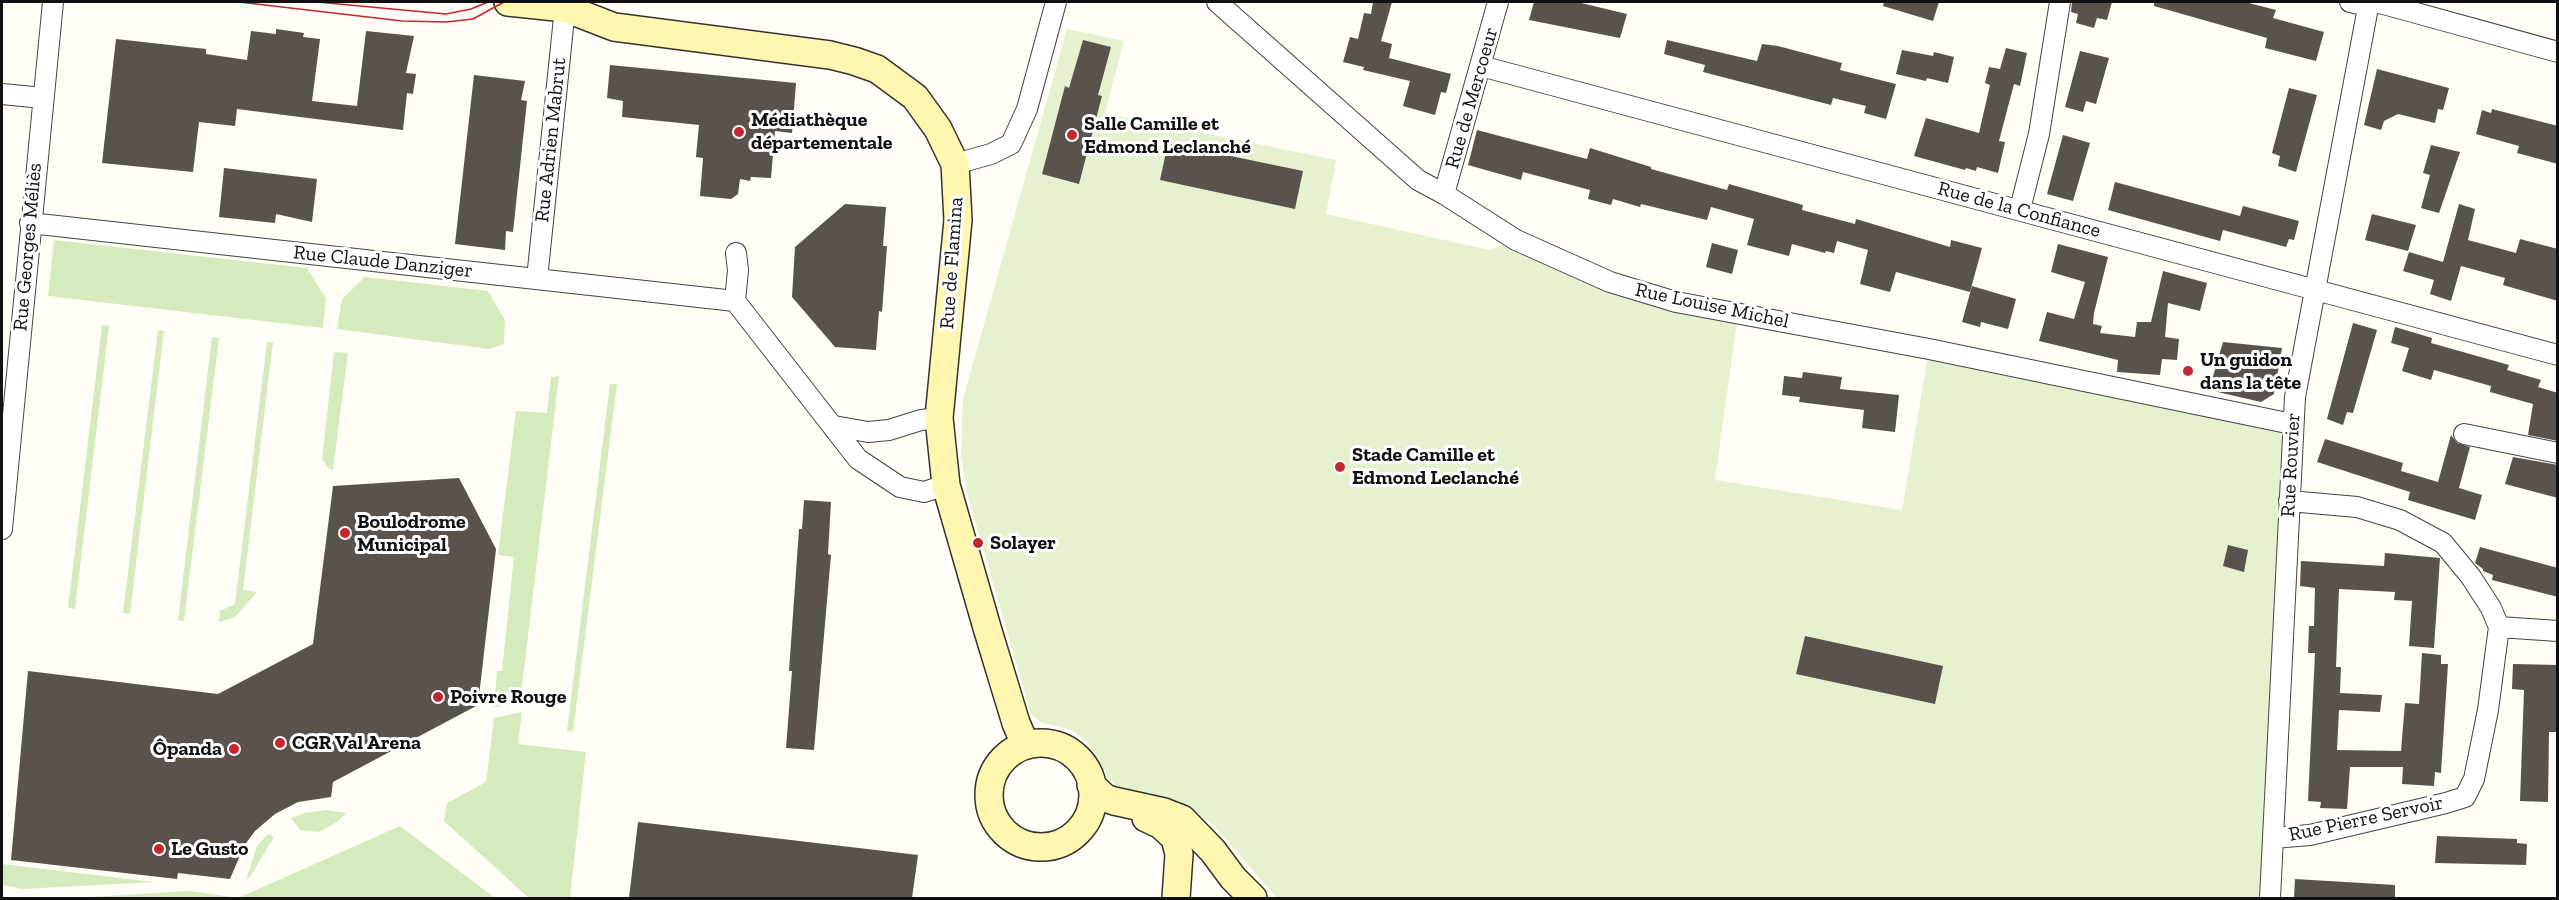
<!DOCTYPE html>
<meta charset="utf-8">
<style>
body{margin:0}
#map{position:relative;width:2559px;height:900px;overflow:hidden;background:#fffdf5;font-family:"Zilla Slab",serif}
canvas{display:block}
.frame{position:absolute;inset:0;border:3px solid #111;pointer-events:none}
</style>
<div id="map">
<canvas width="2559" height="900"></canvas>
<div class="frame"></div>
</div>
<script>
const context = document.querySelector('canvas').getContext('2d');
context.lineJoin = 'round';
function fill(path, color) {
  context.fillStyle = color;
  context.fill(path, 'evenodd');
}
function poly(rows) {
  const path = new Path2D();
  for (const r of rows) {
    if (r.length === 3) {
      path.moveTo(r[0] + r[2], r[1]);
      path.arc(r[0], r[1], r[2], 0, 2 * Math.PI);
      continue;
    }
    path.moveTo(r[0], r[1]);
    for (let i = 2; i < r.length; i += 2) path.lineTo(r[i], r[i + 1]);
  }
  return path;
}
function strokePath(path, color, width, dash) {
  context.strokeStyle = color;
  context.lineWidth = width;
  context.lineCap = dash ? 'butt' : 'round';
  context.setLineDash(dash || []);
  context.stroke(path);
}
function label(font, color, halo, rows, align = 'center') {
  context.font = font + ' "Zilla Slab",serif';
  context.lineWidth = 6;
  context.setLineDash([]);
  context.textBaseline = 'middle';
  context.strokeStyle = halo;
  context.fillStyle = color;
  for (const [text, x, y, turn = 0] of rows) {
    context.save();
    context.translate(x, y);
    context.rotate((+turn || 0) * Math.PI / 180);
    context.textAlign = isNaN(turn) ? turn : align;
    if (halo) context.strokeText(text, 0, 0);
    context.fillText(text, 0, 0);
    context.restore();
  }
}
const green = poly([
 [54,240,307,268,326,299,323,328,48,296],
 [365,277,488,291,505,320,504,344,489,349,337,329,342,299],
 [102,325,109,326,75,609,68,608],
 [158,330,164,331,130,614,123,613],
 [212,337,219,338,184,621,178,620],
 [267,342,273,342,243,590,257,592,235,617,219,622,220,611,235,604],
 [334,352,348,353,333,470,328,468,322,459],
 [559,376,520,703,494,707,497,671,502,671,514,557,498,555,516,411,547,413,551,377],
 [610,384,617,384,573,732,567,731],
 [522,712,518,744,586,752,570,898,529,898,444,821,447,803,486,782,494,718],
 [326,810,346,813,337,822,319,832,300,830,291,818,305,813],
 [400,826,495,898,100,898,90,897,190,891,238,898],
 [268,834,274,837,250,877,246,880,257,846],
 [2,864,154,882,22,889,4,885,2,882]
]);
const pitch = poly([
 [1067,29,1124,41,1105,113,1336,160,1326,214,1490,250,1516,240,1610,282,1738,314,1715,480,1902,510,1929,349,2292,424,2270,898,1277,898,1214,826,1195,811,1151,794,1128,791,1116,786,1107,776,1100,761,1087,742,1071,730,1040,722,1031,714,967,493,961,454,963,399]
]);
const building = poly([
 [1373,2,1392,2,1381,41,1392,44,1389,58,1451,74,1446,93,1441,92,1435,115,1403,106,1410,81,1363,70,1364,67,1343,62,1350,37,1358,39,1364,13,1371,14],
 [1534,2,1577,2,1627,14,1620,38,1529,20],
 [1884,2,1939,2,1933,21,1883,6],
 [2072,2,2112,2,2107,20,2097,18,2094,28,2076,23,2078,14,2071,12],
 [2154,2,2245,2,2276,10,2273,18,2324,32,2316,61,2265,48,2267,38,2154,6],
 [276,29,304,33,303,37,320,39,312,101,357,106,366,31,414,36,406,73,416,74,413,94,407,93,403,130,237,109,235,126,199,122,193,172,102,163,116,39,206,49,206,54,247,60,251,31,276,34],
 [1083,40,1111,47,1098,95,1102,96,1079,184,1042,174,1065,86,1069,88],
 [1667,40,1757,61,1762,44,1778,46,1842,63,1840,70,1896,84,1886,119,1864,113,1866,106,1833,98,1831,105,1703,72,1705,65,1664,54],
 [2006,48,2027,53,2020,86,2014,84,1999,141,2005,142,1998,173,1977,167,1976,171,1966,168,1965,170,1914,156,1926,118,1979,133,1990,85,1985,83,1989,67,2000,69],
 [1902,50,1933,56,1934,52,1954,57,1948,83,1927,78,1926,81,1896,74],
 [2080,51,2109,58,2096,104,2086,101,2083,112,2065,107],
 [610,65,796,83,792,133,775,131,771,178,751,177,750,181,740,179,738,194,731,199,700,196,703,158,696,157,699,125,622,117,623,101,607,98],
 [2377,69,2449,88,2443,110,2438,109,2435,123,2398,114,2384,121,2381,130,2364,125],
 [474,75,525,81,521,100,527,101,513,232,506,231,505,250,455,244],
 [2289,88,2317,95,2296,172,2278,166,2280,156,2272,153],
 [2492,109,2558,126,2558,164,2517,153,2519,146,2476,134,2482,110,2491,113],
 [1477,130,1587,159,1590,148,1651,167,1651,169,1727,190,1729,184,1803,205,1802,210,1855,224,1856,219,1950,247,1951,240,1982,248,1970,292,1896,272,1890,292,1860,284,1868,250,1837,241,1834,253,1826,251,1825,253,1792,244,1789,256,1747,245,1754,219,1711,207,1707,220,1641,204,1640,207,1613,199,1611,205,1588,199,1590,190,1523,172,1521,180,1468,165],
 [2063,135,2090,143,2073,201,2047,194],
 [1168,143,1303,171,1295,209,1160,180],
 [2431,145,2460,152,2439,213,2421,208,2430,175,2423,173],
 [224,168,317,179,312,222,276,214,275,223,219,217],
 [2115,182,2240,216,2243,206,2299,221,2294,240,2289,239,2286,247,2223,230,2220,241,2108,210],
 [845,204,886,207,883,246,887,246,882,312,879,311,876,350,835,347,792,297,795,247],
 [2459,204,2475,209,2468,240,2516,253,2520,239,2558,249,2558,301,2503,285,2505,278,2461,266,2451,301,2430,294,2434,280,2403,271,2409,252,2443,262],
 [2372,214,2416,225,2408,251,2365,240],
 [1712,243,1738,250,1732,274,1706,267],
 [2058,244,2108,257,2094,313,2093,324,2102,326,2100,333,2135,337,2137,322,2151,322,2163,271,2207,283,2200,311,2168,303,2165,337,2179,339,2177,360,2162,359,2160,375,2117,372,2118,360,2039,341,2047,312,2074,319,2085,282,2051,272],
 [1972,286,2016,299,2008,329,1981,322,1980,327,1962,322],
 [2353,323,2377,330,2353,413,2347,412,2343,425,2327,419],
 [2395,327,2432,338,2431,343,2509,365,2507,370,2541,380,2538,387,2558,393,2558,441,2528,435,2533,404,2490,392,2491,386,2434,370,2431,380,2402,371,2409,348,2391,343],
 [2223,342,2282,348,2274,394,2261,402,2209,390],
 [1803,372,1842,377,1840,389,1899,395,1895,432,1862,428,1864,410,1799,402,1800,397,1782,395,1784,376,1802,378],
 [2451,435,2457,443,2470,447,2459,488,2482,495,2475,520,2408,500,2410,492,2317,462,2325,439,2403,463,2401,471,2438,482],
 [2513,457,2558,465,2558,498,2505,484],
 [459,478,496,549,478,705,333,782,331,797,298,802,275,814,255,831,244,846,230,879,178,873,177,879,11,860,28,671,218,694,313,644,333,486],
 [804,500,831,502,828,554,831,555,814,750,786,748,792,671,789,671,799,529,802,529],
 [2228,545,2248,550,2244,572,2223,566],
 [2480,547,2558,568,2558,597,2492,580,2493,575,2483,571,2483,569,2475,563],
 [2385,553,2440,558,2434,648,2409,646,2412,601,2394,600,2395,592,2339,589,2336,667,2341,667,2340,693,2382,695,2380,712,2339,710,2337,750,2401,751,2405,703,2419,704,2422,653,2441,655,2441,664,2448,664,2441,773,2435,772,2434,786,2402,784,2403,767,2350,767,2347,809,2320,808,2321,802,2308,801,2315,653,2308,653,2309,626,2314,626,2315,588,2300,586,2301,561,2384,566],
 [1805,636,1943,666,1935,704,1796,674],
 [2513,664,2558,665,2558,732,2549,732,2548,802,2520,801,2524,690,2512,689],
 [638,822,918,855,912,898,629,898],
 [2437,836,2517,839,2517,843,2527,844,2526,865,2435,863],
 [2295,879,2395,885,2395,898,2294,898]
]);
const street = poly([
 [1217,2,1418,180,1444,194,1516,240,1610,282,1676,302,1929,349,2292,424],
 [2350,2,2359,4,2380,3,2558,52],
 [1481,66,2558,355],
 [2,94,43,98],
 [955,164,991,154,1011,144,1027,109,1056,2],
 [1444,194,1498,2],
 [2020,209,2039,134,2060,2],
 [30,223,735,301],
 [736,253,738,270,735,301,858,459,900,487,924,492,946,485],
 [537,279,565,8],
 [834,426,868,432,889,430,921,420,939,418],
 [2464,434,2558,453],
 [2289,501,2357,507,2400,520,2443,543,2471,577,2491,608,2499,627,2558,631],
 [2,529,53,2],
 [2273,838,2310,835,2446,803,2465,797,2474,779,2488,710,2499,627],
 [2270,898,2295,397,2369,2]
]);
const secondary = poly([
 [508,2,565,8,614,27,830,55,854,61,877,69,915,97,938,129,955,164,958,220,939,418,946,485,988,631,1016,723,1025,744],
 [1041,795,52],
 [1091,785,1105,798,1114,801,1164,812,1182,819,1213,851,1233,878,1253,898],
 [1146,818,1161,825,1175,838,1179,854,1176,898]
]);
const tram = poly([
 [239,2,402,21,446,22,473,19,504,2],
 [317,2,446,14,471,9,488,2]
]);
const markers = [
 [739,132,6,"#c4262e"],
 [1072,135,6,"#c4262e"],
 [2188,371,6,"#c4262e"],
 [1340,467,6,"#c4262e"],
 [345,533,6,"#c4262e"],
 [978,543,6,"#c4262e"],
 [438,697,6,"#c4262e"],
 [280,743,6,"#c4262e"],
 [234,749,6,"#c4262e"],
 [159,849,6,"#c4262e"]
];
const streetNames = [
 ["Rue de Mercoeur",1472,98,-74],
 ["Rue Adrien Mabrut",551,140,-84],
 ["Rue de la Confiance",2019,210,15],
 ["Rue Georges Méliès",28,247,-85],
 ["Rue Claude Danziger",383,262,6],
 ["Rue de Flamina",952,263,-86],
 ["Rue Louise Michel",1712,306,12],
 ["Rue Rouvier",2291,465,-87],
 ["Rue Pierre Servoir",2366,819,-12]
];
const poiNames = [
 ["Médiathèque",751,120],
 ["départementale",751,143],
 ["Salle Camille et",1084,124],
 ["Edmond Leclanché",1084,147],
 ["Un guidon",2200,360],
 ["dans la tête",2200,383],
 ["Stade Camille et",1352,455],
 ["Edmond Leclanché",1352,478],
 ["Boulodrome",357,522],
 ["Municipal",357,545],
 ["Solayer",990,543],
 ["Poivre Rouge",450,697],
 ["CGR Val Arena",292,743],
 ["Ôpanda",222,749,"right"],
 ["Le Gusto",171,849]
];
fill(green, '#d5ebbd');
fill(pitch, '#e6f2cf');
fill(building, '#5a524d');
strokePath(street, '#444', 22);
strokePath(secondary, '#333', 30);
strokePath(street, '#fff', 20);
strokePath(secondary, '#fff6b0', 27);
strokePath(tram, '#c4262e', 1.5);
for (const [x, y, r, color] of markers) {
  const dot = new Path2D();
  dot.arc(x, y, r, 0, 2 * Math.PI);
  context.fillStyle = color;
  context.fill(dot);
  strokePath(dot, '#fff', 2);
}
label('20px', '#111', '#fff', streetNames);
label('bold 20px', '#111', '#fff', poiNames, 'left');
</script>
